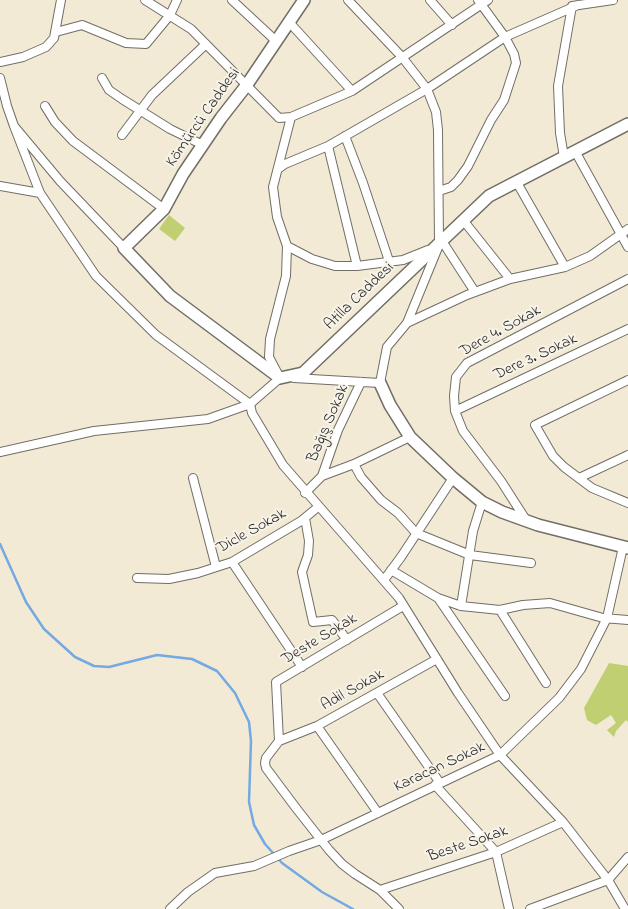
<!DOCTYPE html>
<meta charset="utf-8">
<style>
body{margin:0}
canvas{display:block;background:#f2ead5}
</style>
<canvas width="628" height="909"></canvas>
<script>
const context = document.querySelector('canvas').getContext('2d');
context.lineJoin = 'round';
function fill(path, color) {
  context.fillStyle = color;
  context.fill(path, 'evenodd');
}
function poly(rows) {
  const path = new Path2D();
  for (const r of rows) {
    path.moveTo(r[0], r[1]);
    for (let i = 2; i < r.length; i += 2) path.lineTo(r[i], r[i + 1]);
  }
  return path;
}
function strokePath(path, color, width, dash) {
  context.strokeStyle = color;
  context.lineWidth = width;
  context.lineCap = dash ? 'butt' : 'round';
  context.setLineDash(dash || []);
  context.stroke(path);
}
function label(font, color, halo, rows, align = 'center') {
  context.font = font + ' "Indie Flower",sans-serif';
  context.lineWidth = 4;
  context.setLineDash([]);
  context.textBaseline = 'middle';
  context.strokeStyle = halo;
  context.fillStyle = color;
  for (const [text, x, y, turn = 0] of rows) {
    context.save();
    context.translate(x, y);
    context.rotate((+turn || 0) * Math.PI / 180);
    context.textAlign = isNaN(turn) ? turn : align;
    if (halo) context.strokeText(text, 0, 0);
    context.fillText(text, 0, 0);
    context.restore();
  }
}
const green = poly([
 [169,215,185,228,175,241,159,229],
 [609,663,628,666,628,722,626,720,616,731,614,737,607,730,616,723,611,715,596,725,587,720,584,708]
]);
const stream = poly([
 [0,544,26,602,44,629,75,657,94,666,109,667,157,655,192,659,217,671,235,693,249,722,251,741,249,802,254,825,265,844,282,863,322,892,353,909]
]);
const street = poly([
 [145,0,191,29,279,118,291,117,352,91,488,0],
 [232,0,276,41],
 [348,0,402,57,427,89,436,112,438,130,439,245,407,323],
 [430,0,452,25],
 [289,22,352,91],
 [56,32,82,25,126,43,146,44,170,15,177,0],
 [0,62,23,57,46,47,54,38,61,0],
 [0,78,7,106,14,126,60,181,124,248],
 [102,78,109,90,122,99,170,129,203,145],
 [45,106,55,122,73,141,164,209],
 [122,135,152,95,206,44],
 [345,136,363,183,389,261],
 [328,146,357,266],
 [575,151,628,247],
 [564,157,560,133,558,86,572,6,613,0],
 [278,169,285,164,328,146,427,89,505,37,578,5],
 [516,181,565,267],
 [0,186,40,193],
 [439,191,451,187,458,180,468,166,491,120,504,100,516,63,514,54,505,37,478,0],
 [463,220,510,279],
 [442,241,475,292],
 [287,246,312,259,335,266,357,266,403,260,428,250],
 [278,374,269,357,270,339,286,276,287,246,277,217,273,187,291,117],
 [280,378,250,404,252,413,283,465,399,598,458,693,500,755,563,822,608,880,625,909],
 [294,378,380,383,387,347,407,323,467,295,510,279,565,267,590,256,628,229],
 [628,380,535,425,553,456,564,467,592,488,628,503],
 [455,411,628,329],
 [0,452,94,431,208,419,250,404,156,335,96,276,40,193,14,126],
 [354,464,361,477,381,500,398,513,416,533,470,555,531,563],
 [322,476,338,430,361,382],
 [193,478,216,567],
 [579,478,628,455],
 [305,493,322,476,354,464,410,437],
 [305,518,309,541,308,555,302,572,313,622,332,620,347,640],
 [526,520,501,481,463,431,455,411,454,396,456,377,467,363,628,279],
 [232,562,302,667],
 [391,570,438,598,461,606,500,610,523,605,550,603,603,618,628,620],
 [137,578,169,579,198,573,232,562,301,521,318,507],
 [384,580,401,557,453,478],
 [438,598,505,696],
 [461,606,473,531,482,502],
 [500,610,546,683],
 [377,693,440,783],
 [317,726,378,813],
 [279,741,276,682,403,606],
 [435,785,496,852,509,909],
 [380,890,496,852,563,822],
 [170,909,188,892,215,873,254,866,289,851,321,840,500,755,559,698,581,669,607,618,623,547],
 [399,909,380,890,355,874,342,864,329,850,296,808,266,768,265,763,266,758,279,741,317,726,437,659],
 [530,909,608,880,628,857]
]);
const secondary = poly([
 [304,0,246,86,221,118,183,174,164,209,124,248,170,296,280,378,303,373,489,196,628,124],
 [380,383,390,405,410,437,453,478,482,502,502,512,538,525,628,548]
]);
const streetNames = [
 ["Kömürcü Caddesi",204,118,-55],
 ["Atilla Caddesi",360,297,-44],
 ["Dere 4. Sokak",501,332,-29],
 ["Dere 3. Sokak",536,358,-25],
 ["Bağış Sokak",329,424,-67],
 ["Dicle Sokak",252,532,-29],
 ["Deste Sokak",320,640,-31],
 ["Adil Sokak",353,691,-29],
 ["Karacan Sokak",440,768,-25],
 ["Beste Sokak",468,845,-19]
];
fill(green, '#bfcf71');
strokePath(stream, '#74a9e2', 2.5);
strokePath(street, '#716e66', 10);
strokePath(secondary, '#716e66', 14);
strokePath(street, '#fff', 8);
strokePath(secondary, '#fff', 11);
label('16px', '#2b2b2b', '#f7f3e8', streetNames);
</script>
